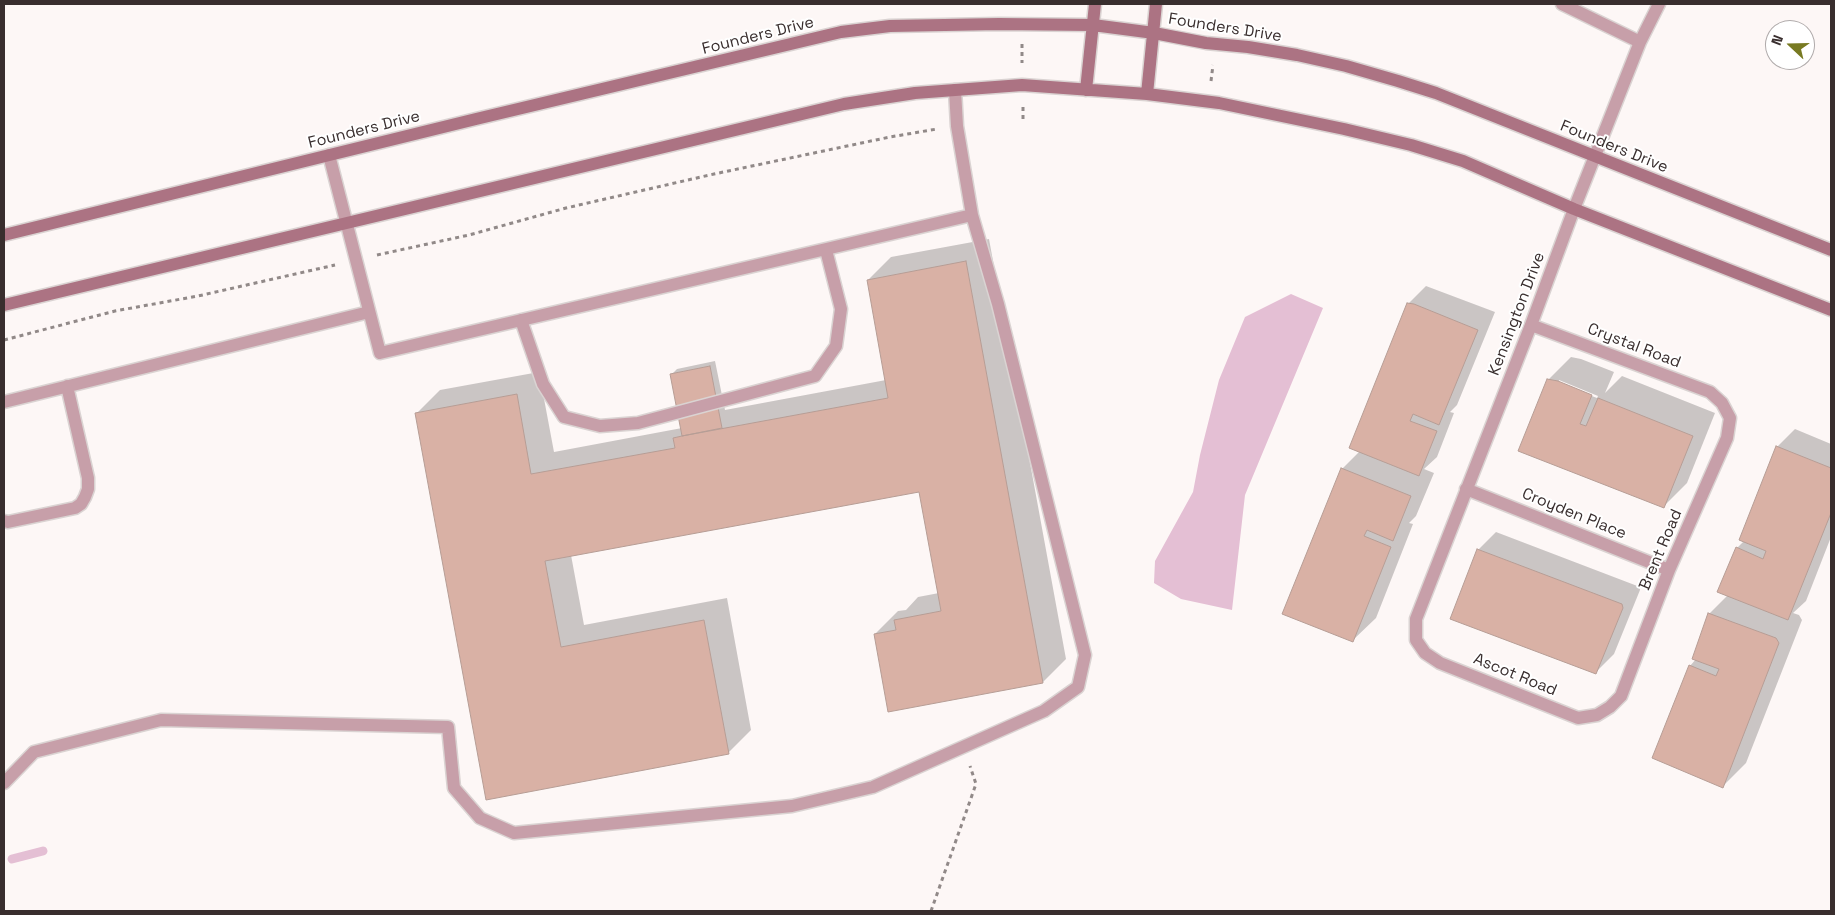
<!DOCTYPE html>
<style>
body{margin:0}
#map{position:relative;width:1835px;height:915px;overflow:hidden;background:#fdf7f6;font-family:"Space Grotesk",sans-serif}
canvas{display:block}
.frame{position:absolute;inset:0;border:5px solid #392e2e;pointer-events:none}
.north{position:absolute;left:1765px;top:20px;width:50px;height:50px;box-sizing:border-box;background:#fff;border:1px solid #b0abab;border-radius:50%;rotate:291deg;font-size:14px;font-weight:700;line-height:20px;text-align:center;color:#392e2e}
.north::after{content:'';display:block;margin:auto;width:18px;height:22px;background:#787a22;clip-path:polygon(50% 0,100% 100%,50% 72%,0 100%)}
</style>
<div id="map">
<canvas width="1835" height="915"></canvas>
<div class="frame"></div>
<div class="north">N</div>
</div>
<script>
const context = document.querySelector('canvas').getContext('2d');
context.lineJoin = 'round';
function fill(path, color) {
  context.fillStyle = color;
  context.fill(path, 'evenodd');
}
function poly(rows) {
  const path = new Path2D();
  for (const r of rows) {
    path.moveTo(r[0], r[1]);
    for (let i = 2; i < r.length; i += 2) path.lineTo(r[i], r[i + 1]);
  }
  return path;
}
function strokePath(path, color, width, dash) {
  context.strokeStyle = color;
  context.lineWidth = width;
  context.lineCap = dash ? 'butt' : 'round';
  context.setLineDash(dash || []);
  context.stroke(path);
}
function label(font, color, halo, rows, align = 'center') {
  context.font = font + ' "Space Grotesk",sans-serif';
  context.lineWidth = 4;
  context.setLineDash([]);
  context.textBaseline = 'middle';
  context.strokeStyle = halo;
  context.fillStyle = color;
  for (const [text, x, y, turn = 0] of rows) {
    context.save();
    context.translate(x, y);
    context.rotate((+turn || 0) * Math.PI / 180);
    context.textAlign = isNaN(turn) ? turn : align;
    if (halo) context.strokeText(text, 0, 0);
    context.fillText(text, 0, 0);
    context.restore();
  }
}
const water = poly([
 [1291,294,1323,308,1245,495,1232,610,1181,599,1154,583,1155,561,1193,492,1200,455,1219,380,1245,317]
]);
const shadow = poly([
 [989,239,1066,659,1043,682,875,634,898,611,906,610,918,597,939,593,920,490,571,555,584,625,727,598,751,730,728,753,487,798,417,413,440,390,539,372,554,452,682,428,671,375,677,369,715,361,725,410,886,380,868,280,891,257],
 [1426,286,1495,312,1457,405,1450,412,1454,413,1437,457,1424,469,1434,473,1416,516,1409,523,1413,524,1376,618,1353,640,1342,469,1360,451,1408,304],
 [1571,357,1581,359,1614,372,1605,393,1622,376,1715,413,1687,483,1664,506,1520,450,1548,380],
 [1559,380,1598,396,1597,398,1559,383],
 [1795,429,1831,444,1831,537,1806,601,1793,613,1799,615,1802,620,1746,763,1723,786,1690,666,1696,659,1709,614,1728,595,1737,548,1744,541,1777,447],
 [1496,532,1640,587,1640,590,1614,654,1596,672,1478,550]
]);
const stream = poly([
 [12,859,43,851]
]);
const building = poly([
 [966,261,1043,683,888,712,874,634,896,630,894,620,941,611,919,492,545,561,561,647,704,620,729,754,486,800,415,413,517,394,531,474,675,448,673,438,682,436,888,398,867,280,966,261],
 [1407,303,1414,304,1478,330,1439,425,1413,414,1410,421,1437,431,1419,476,1349,448,1407,303],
 [710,366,722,428,682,436,670,374,710,366],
 [1547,379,1558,381,1592,395,1580,424,1586,426,1598,398,1693,436,1664,508,1518,451,1547,379],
 [1776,446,1831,468,1831,513,1788,620,1717,592,1736,547,1763,559,1766,551,1739,540,1776,446],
 [1341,468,1411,496,1393,541,1367,530,1364,536,1391,547,1353,642,1282,614,1341,468],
 [1477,549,1622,604,1623,608,1596,674,1450,619,1477,549],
 [1708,613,1776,638,1779,643,1723,788,1652,758,1689,665,1716,676,1719,669,1692,659,1708,613]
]);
const path = poly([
 [1022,44,1022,63],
 [1211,81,1213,65],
 [1023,107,1023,120],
 [377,255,469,235,566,208,714,174,890,137,937,129],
 [4,340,115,311,198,296,335,265],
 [931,911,976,784,970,766]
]);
const service = poly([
 [329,155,380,353,972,215],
 [521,320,543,384,564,417,600,426,638,423,815,376,836,346,841,309,826,250],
 [4,402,369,312],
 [4,521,8,522,75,508,81,504,85,497,88,489,88,478,67,386],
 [4,783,34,752,161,720,448,727,454,788,480,818,514,833,792,806,873,787,1044,711,1078,687,1085,655,998,304,972,215,957,126,955,90]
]);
const minor = poly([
 [1562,4,1640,42],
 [1531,325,1710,392,1722,403,1730,418,1727,438,1669,570,1621,696,1610,707,1597,715,1578,718,1440,663,1425,653,1416,640,1416,619,1531,325,1574,209,1640,42,1659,4],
 [1466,489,1669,570]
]);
const secondary = poly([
 [1086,90,1095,4],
 [1147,94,1156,4],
 [4,235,476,119,841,32,890,26,999,24,1093,25,1154,33,1206,43,1248,47,1297,55,1346,66,1398,81,1436,93,1831,250],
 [4,305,844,104,915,93,1022,85,1147,94,1219,103,1344,129,1411,145,1463,161,1574,209,1831,310]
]);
const streetNames = [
 ["Founders Drive",1225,28,9],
 ["Founders Drive",758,36,-14],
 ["Founders Drive",364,130,-14],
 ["Founders Drive",1614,147,22],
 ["Kensington Drive",1517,314,-69],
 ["Crystal Road",1634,346,21],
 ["Croyden Place",1574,514,22],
 ["Brent Road",1661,550,-67],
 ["Ascot Road",1515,675,22]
];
fill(water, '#e4bfd4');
fill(shadow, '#0003');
strokePath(stream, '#e4bfd4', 9);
fill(building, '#d9b1a5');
strokePath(building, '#b69d95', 1);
strokePath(service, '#dad3d2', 15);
strokePath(minor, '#dad3d2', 15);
strokePath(secondary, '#dad3d2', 15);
strokePath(path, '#918988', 3, [4, 4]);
strokePath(service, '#c79fa9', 12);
strokePath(minor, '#c79fa9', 12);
strokePath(secondary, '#ac7383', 12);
label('16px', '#392e2e', '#fff', streetNames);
</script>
